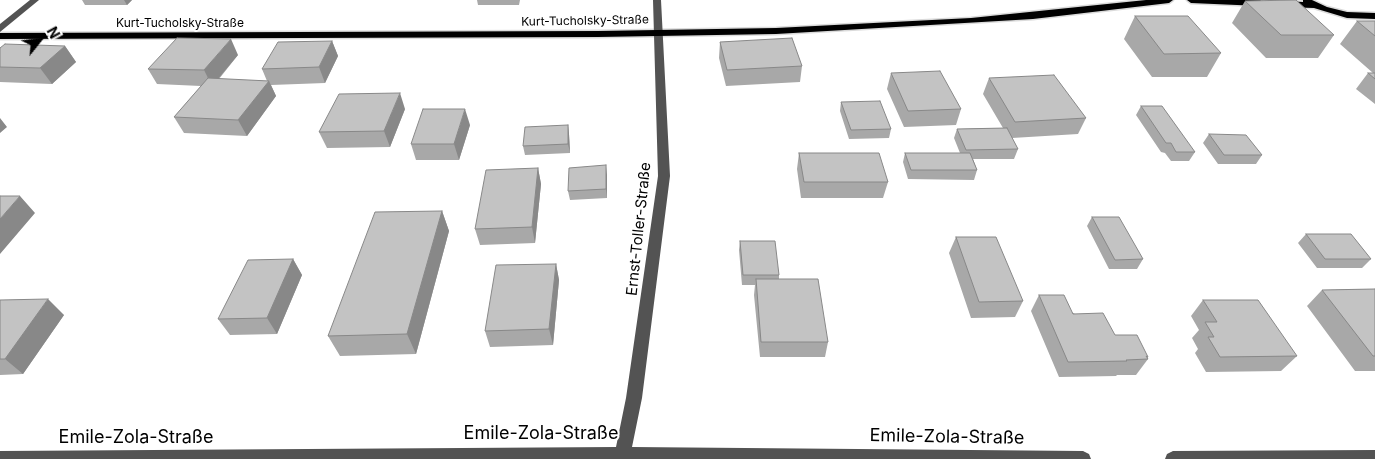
<!DOCTYPE html>
<meta charset="utf-8">
<style>
body{margin:0}
#map{position:relative;width:1375px;height:459px;overflow:hidden;background:#fff;font-family:Inter,sans-serif}
canvas{display:block}
.north{position:absolute;left:15px;top:15px;width:50px;height:50px;-webkit-text-stroke:4px #fff;paint-order:stroke;rotate:61deg;font-size:14px;font-weight:700;line-height:20px;text-align:center;color:#000}
.north::after{content:'';display:block;margin:auto;width:18px;height:22px;background:#000;clip-path:polygon(50% 0,100% 100%,50% 72%,0 100%)}
</style>
<div id="map">
<canvas width="1375" height="459"></canvas>
<div class="north">N</div>
</div>
<script>
const context = document.querySelector('canvas').getContext('2d');
context.lineJoin = 'round';
function poly(rows) {
  const path = new Path2D();
  for (const r of rows) {
    path.moveTo(r[0], r[1]);
    for (let i = 2; i < r.length; i += 2) path.lineTo(r[i], r[i + 1]);
  }
  return path;
}
function strokePath(path, color, width, dash) {
  context.strokeStyle = color;
  context.lineWidth = width;
  context.lineCap = dash ? 'butt' : 'round';
  context.setLineDash(dash || []);
  context.stroke(path);
}
function fill(path, color) {
  context.fillStyle = color;
  context.fill(path, 'evenodd');
}
function label(font, color, halo, rows, align = 'center') {
  context.font = font + ' Inter,sans-serif';
  context.lineWidth = 4;
  context.setLineDash([]);
  context.textBaseline = 'middle';
  context.strokeStyle = halo;
  context.fillStyle = color;
  for (const [text, x, y, turn = 0] of rows) {
    context.save();
    context.translate(x, y);
    context.rotate((+turn || 0) * Math.PI / 180);
    context.textAlign = isNaN(turn) ? turn : align;
    if (halo) context.strokeText(text, 0, 0);
    context.fillText(text, 0, 0);
    context.restore();
  }
}
const minor = poly([
 [30,0,39,0,0,32,0,24,30,0],
 [653,0,661,0,670,176,642,398,632,447,1083,451,1089,454,1091,459,0,459,0,451,616,447,626,398,658,176,653,0],
 [1375,450,1375,459,1165,459,1167,454,1173,451,1375,450]
]);
const major = poly([
 [1146,0,1173,0,1169,3,1033,19,776,34,598,37,0,39,0,33,598,31,776,28,971,18,1146,0],
 [1187,0,1260,0,1264,3,1260,6,1191,3,1187,0],
 [1303,0,1312,0,1327,7,1347,12,1375,13,1375,19,1347,18,1314,8,1283,7,1279,4,1283,1,1303,2,1303,0]
]);
const wall = poly([
 [82,0,132,0,127,5,85,5],
 [477,0,520,0,519,5,478,5],
 [1245,1,1334,35,1318,58,1266,58,1232,23],
 [1135,16,1221,53,1207,77,1152,77,1124,39],
 [1357,21,1375,21,1375,104,1356,89,1368,73,1373,73,1340,44],
 [332,41,338,56,325,83,271,85,276,96,247,136,184,133,174,117,201,86,157,84,148,69,238,55,219,79,267,81,262,69],
 [720,42,802,66,800,82,726,86,719,58],
 [65,46,76,62,52,84,0,82,0,48],
 [891,73,961,109,956,125,904,127,887,89],
 [989,78,1086,118,1078,134,1012,138,1018,149,1014,159,973,159,977,170,974,180,908,179,903,162,905,153,960,153,954,138,957,129,1003,128,983,94],
 [841,102,891,129,889,138,849,139,840,111],
 [1141,106,1195,152,1189,161,1171,161,1165,153,1161,152,1136,115],
 [405,109,390,147,327,148,319,132],
 [470,125,459,160,416,160,411,144],
 [568,125,569,134,570,153,525,155,523,146],
 [1209,134,1262,155,1256,164,1218,164,1203,143],
 [799,153,888,182,883,198,801,198,797,169],
 [538,168,541,184,535,243,480,245,475,229],
 [607,175,607,198,570,200,568,191],
 [442,211,449,231,416,354,340,356,328,336],
 [1092,217,1143,259,1137,269,1109,269,1087,226],
 [1306,234,1371,259,1362,268,1317,268,1298,243],
 [956,237,1023,301,1015,317,971,318,949,253],
 [740,241,779,275,779,279,828,342,825,357,760,357,754,295,755,285,742,285,739,250],
 [293,259,302,275,277,334,230,335,218,319],
 [556,264,559,280,553,345,490,347,485,331],
 [1375,289,1375,371,1355,371,1307,306,1322,290],
 [1039,295,1115,335,1148,357,1148,359,1136,375,1117,375,1116,376,1059,377,1031,311],
 [0,300,64,315,23,374,0,375],
 [1203,300,1297,356,1281,371,1206,372,1195,353,1198,349,1192,338,1199,330,1191,316]
]);
const shadedWall = poly([
 [124,0,132,0,127,5],
 [231,39,238,55,212,86,204,70],
 [332,41,338,56,325,83,319,67],
 [65,46,76,62,52,84,40,68],
 [269,81,276,96,247,136,238,120],
 [400,93,405,109,390,147,384,131],
 [465,109,470,125,459,160,454,144],
 [0,118,7,127,0,133],
 [568,125,569,134,570,153,568,144],
 [606,165,607,175,607,198,606,189],
 [538,168,541,184,535,243,532,227],
 [20,196,35,213,0,254,0,219],
 [442,211,449,231,416,354,407,334],
 [293,259,302,275,277,334,267,318],
 [556,264,559,280,553,345,549,329],
 [48,299,64,315,23,374,5,359]
]);
const building = poly([
 [1296,0,1334,35,1281,35,1245,1,1296,0],
 [1135,16,1188,16,1221,53,1164,54,1135,16],
 [1357,21,1375,21,1375,36,1357,21],
 [177,38,231,39,204,70,148,69,177,38],
 [792,38,802,66,727,70,720,42,792,38],
 [332,41,319,67,262,69,278,42,332,41],
 [5,44,65,46,40,68,0,67,0,48,5,44],
 [940,71,961,109,908,111,891,73,940,71],
 [1368,73,1375,73,1375,79,1368,73],
 [1054,75,1086,118,1015,122,989,78,1054,75],
 [208,78,269,81,238,120,174,117,208,78],
 [400,93,384,131,319,132,339,94,400,93],
 [880,101,891,129,851,130,841,102,880,101],
 [1141,106,1162,106,1195,152,1176,152,1171,143,1166,143,1141,106],
 [423,109,465,109,454,144,411,144,423,109],
 [568,125,568,144,523,146,525,127,568,125],
 [1007,128,1018,149,966,150,957,129,1007,128],
 [1209,134,1246,135,1262,155,1224,155,1209,134],
 [799,153,879,153,888,182,804,182,799,153],
 [905,153,970,153,977,170,911,170,905,153],
 [606,165,606,189,568,191,569,168,606,165],
 [538,168,532,227,475,229,486,170,538,168],
 [0,196,20,196,0,219,0,196],
 [442,211,407,334,328,336,375,212,442,211],
 [1092,217,1119,217,1143,259,1115,260,1092,217],
 [1306,234,1351,234,1371,259,1325,259,1306,234],
 [956,237,996,237,1023,301,979,302,956,237],
 [740,241,775,241,779,275,743,275,740,241],
 [293,259,267,318,218,319,248,260,293,259],
 [556,264,549,329,485,331,496,265,556,264],
 [756,279,818,279,828,342,761,342,756,279],
 [1375,289,1375,356,1373,356,1322,290,1375,289],
 [1039,295,1064,295,1073,314,1103,313,1115,335,1137,335,1148,357,1146,356,1148,359,1126,360,1127,361,1068,362,1039,295],
 [48,299,5,359,0,359,0,300,48,299],
 [1203,300,1258,300,1297,356,1220,357,1208,337,1214,337,1205,322,1217,322,1203,300]
]);
const farStreetnames = [
 ["Kurt-Tucholsky-Straße",585,21,-1],
 ["Kurt-Tucholsky-Straße",180,23]
];
const streetNames = [
 ["Ernst-Toller-Straße",639,229,-84]
];
const nearStreetnames = [
 ["Emile-Zola-Straße",541,434],
 ["Emile-Zola-Straße",947,437,1],
 ["Emile-Zola-Straße",136,438]
];
strokePath(major, '#dbdbdb', 3);
fill(minor, '#535353');
fill(major, '#000');
fill(wall, '#a8a8a8');
fill(shadedWall, '#888');
fill(building, '#c3c3c3');
strokePath(building, '#888', 1);
label('12px', '#000', '#fff', farStreetnames);
label('15px', '#000', '#fff', streetNames);
label('18px', '#000', '#fff', nearStreetnames);
</script>
